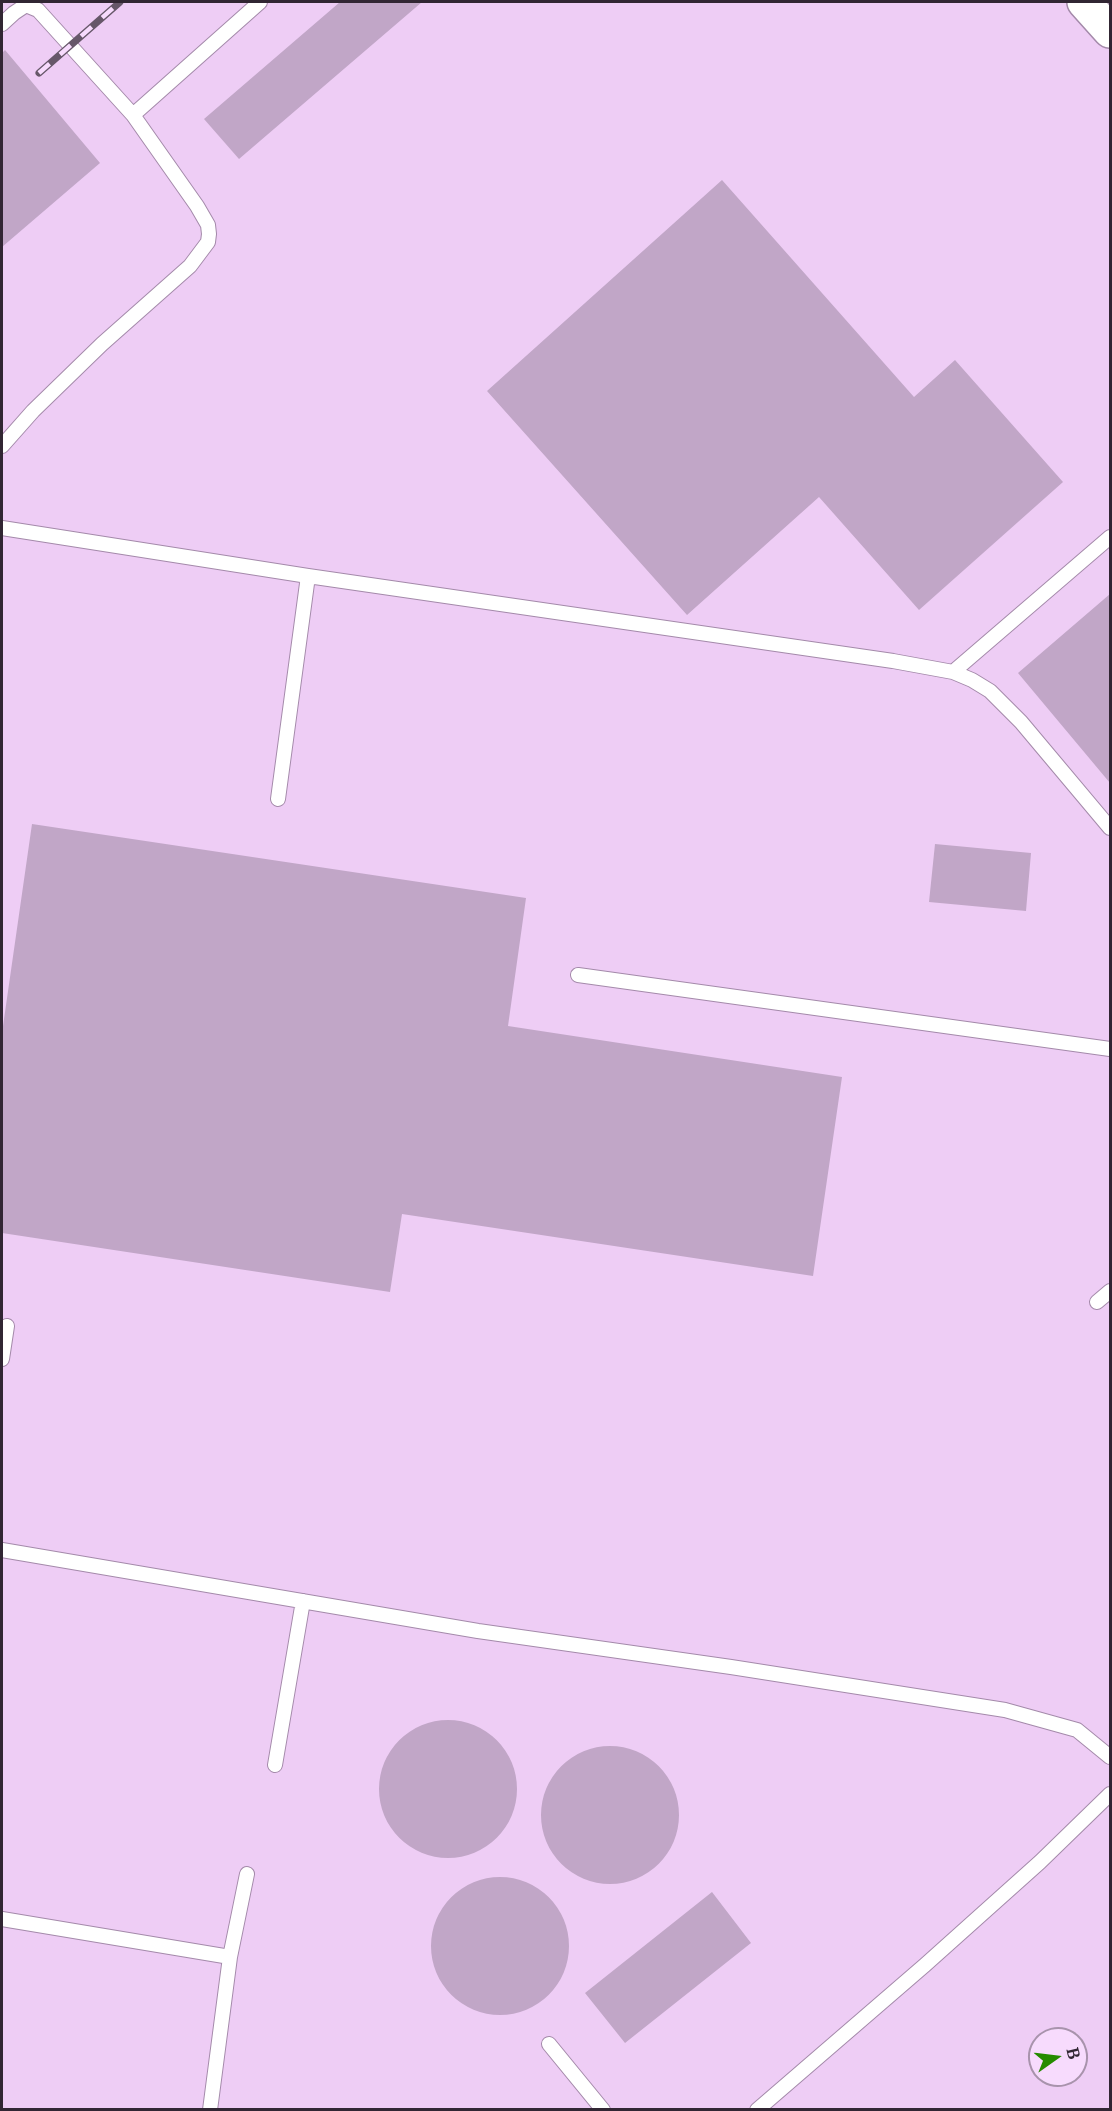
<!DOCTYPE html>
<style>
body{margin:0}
#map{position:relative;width:1112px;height:2111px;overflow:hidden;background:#f7dbfd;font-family:Merriweather,serif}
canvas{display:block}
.frame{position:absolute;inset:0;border:3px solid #312633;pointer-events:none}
.north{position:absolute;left:1028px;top:2027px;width:60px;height:60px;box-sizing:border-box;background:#f7dbfd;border:2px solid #a893ac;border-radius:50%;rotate:76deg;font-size:16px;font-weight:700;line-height:24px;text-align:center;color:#312633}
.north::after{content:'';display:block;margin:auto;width:21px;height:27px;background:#268b00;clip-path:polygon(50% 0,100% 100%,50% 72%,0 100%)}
</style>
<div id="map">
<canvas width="1112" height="2111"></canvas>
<div class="frame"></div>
<div class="north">B</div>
</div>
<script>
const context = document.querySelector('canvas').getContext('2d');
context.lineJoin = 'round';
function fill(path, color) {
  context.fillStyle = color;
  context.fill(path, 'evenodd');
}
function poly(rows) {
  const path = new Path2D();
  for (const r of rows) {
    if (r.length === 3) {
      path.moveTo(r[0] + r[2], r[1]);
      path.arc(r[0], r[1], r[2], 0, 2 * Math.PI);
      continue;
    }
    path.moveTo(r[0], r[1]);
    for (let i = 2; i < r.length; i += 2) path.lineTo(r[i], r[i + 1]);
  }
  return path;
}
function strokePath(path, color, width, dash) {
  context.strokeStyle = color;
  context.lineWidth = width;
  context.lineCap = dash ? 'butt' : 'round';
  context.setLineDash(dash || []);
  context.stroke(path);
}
const built = poly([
 [2,2,1110,2,1110,2109,2,2110],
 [1040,2039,1076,2039,1076,2075,1040,2075]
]);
const building = poly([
 [340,2,422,2,239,159,204,119],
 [5,50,100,163,2,247,2,53],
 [722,180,914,397,955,360,1063,482,919,610,819,497,687,615,487,391],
 [1110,594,1110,783,1018,673],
 [32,824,526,898,508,1026,842,1077,813,1276,402,1214,390,1292,2,1233,2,1033],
 [935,844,1031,853,1026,911,929,902],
 [448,1789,69],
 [610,1815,69],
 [500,1946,69],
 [712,1892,751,1943,625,2043,585,1993]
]);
const service = poly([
 [2,24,14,13,26,5,38,10,133,115,197,206,208,225,209,234,208,242,190,266,102,344,33,411,2,446],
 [133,115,260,2],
 [2,528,308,576,893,661,953,672,972,680,990,691,1021,722,1110,828],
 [953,672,1110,537],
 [278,799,308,576],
 [578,975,1110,1049],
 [1097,1302,1110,1291],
 [2,1359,7,1326],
 [2,1550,478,1631,731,1667,1005,1710,1077,1730,1110,1757],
 [275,1765,303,1601],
 [2,1919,230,1957],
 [549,2044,603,2110],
 [210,2110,230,1957,247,1874],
 [757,2110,925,1965,1040,1862,1110,1794]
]);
const tertiary = poly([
 [1084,2,1110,31]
]);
const rail = poly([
 [39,73,120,2]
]);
fill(built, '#eecdf5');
fill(building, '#c1a6c7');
strokePath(service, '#a48aaa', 16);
strokePath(tertiary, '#a48aaa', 36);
strokePath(service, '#fff', 14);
strokePath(tertiary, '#fff', 33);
strokePath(rail, '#665769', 7);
strokePath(rail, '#f7dbfd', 4.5, [14]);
</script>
